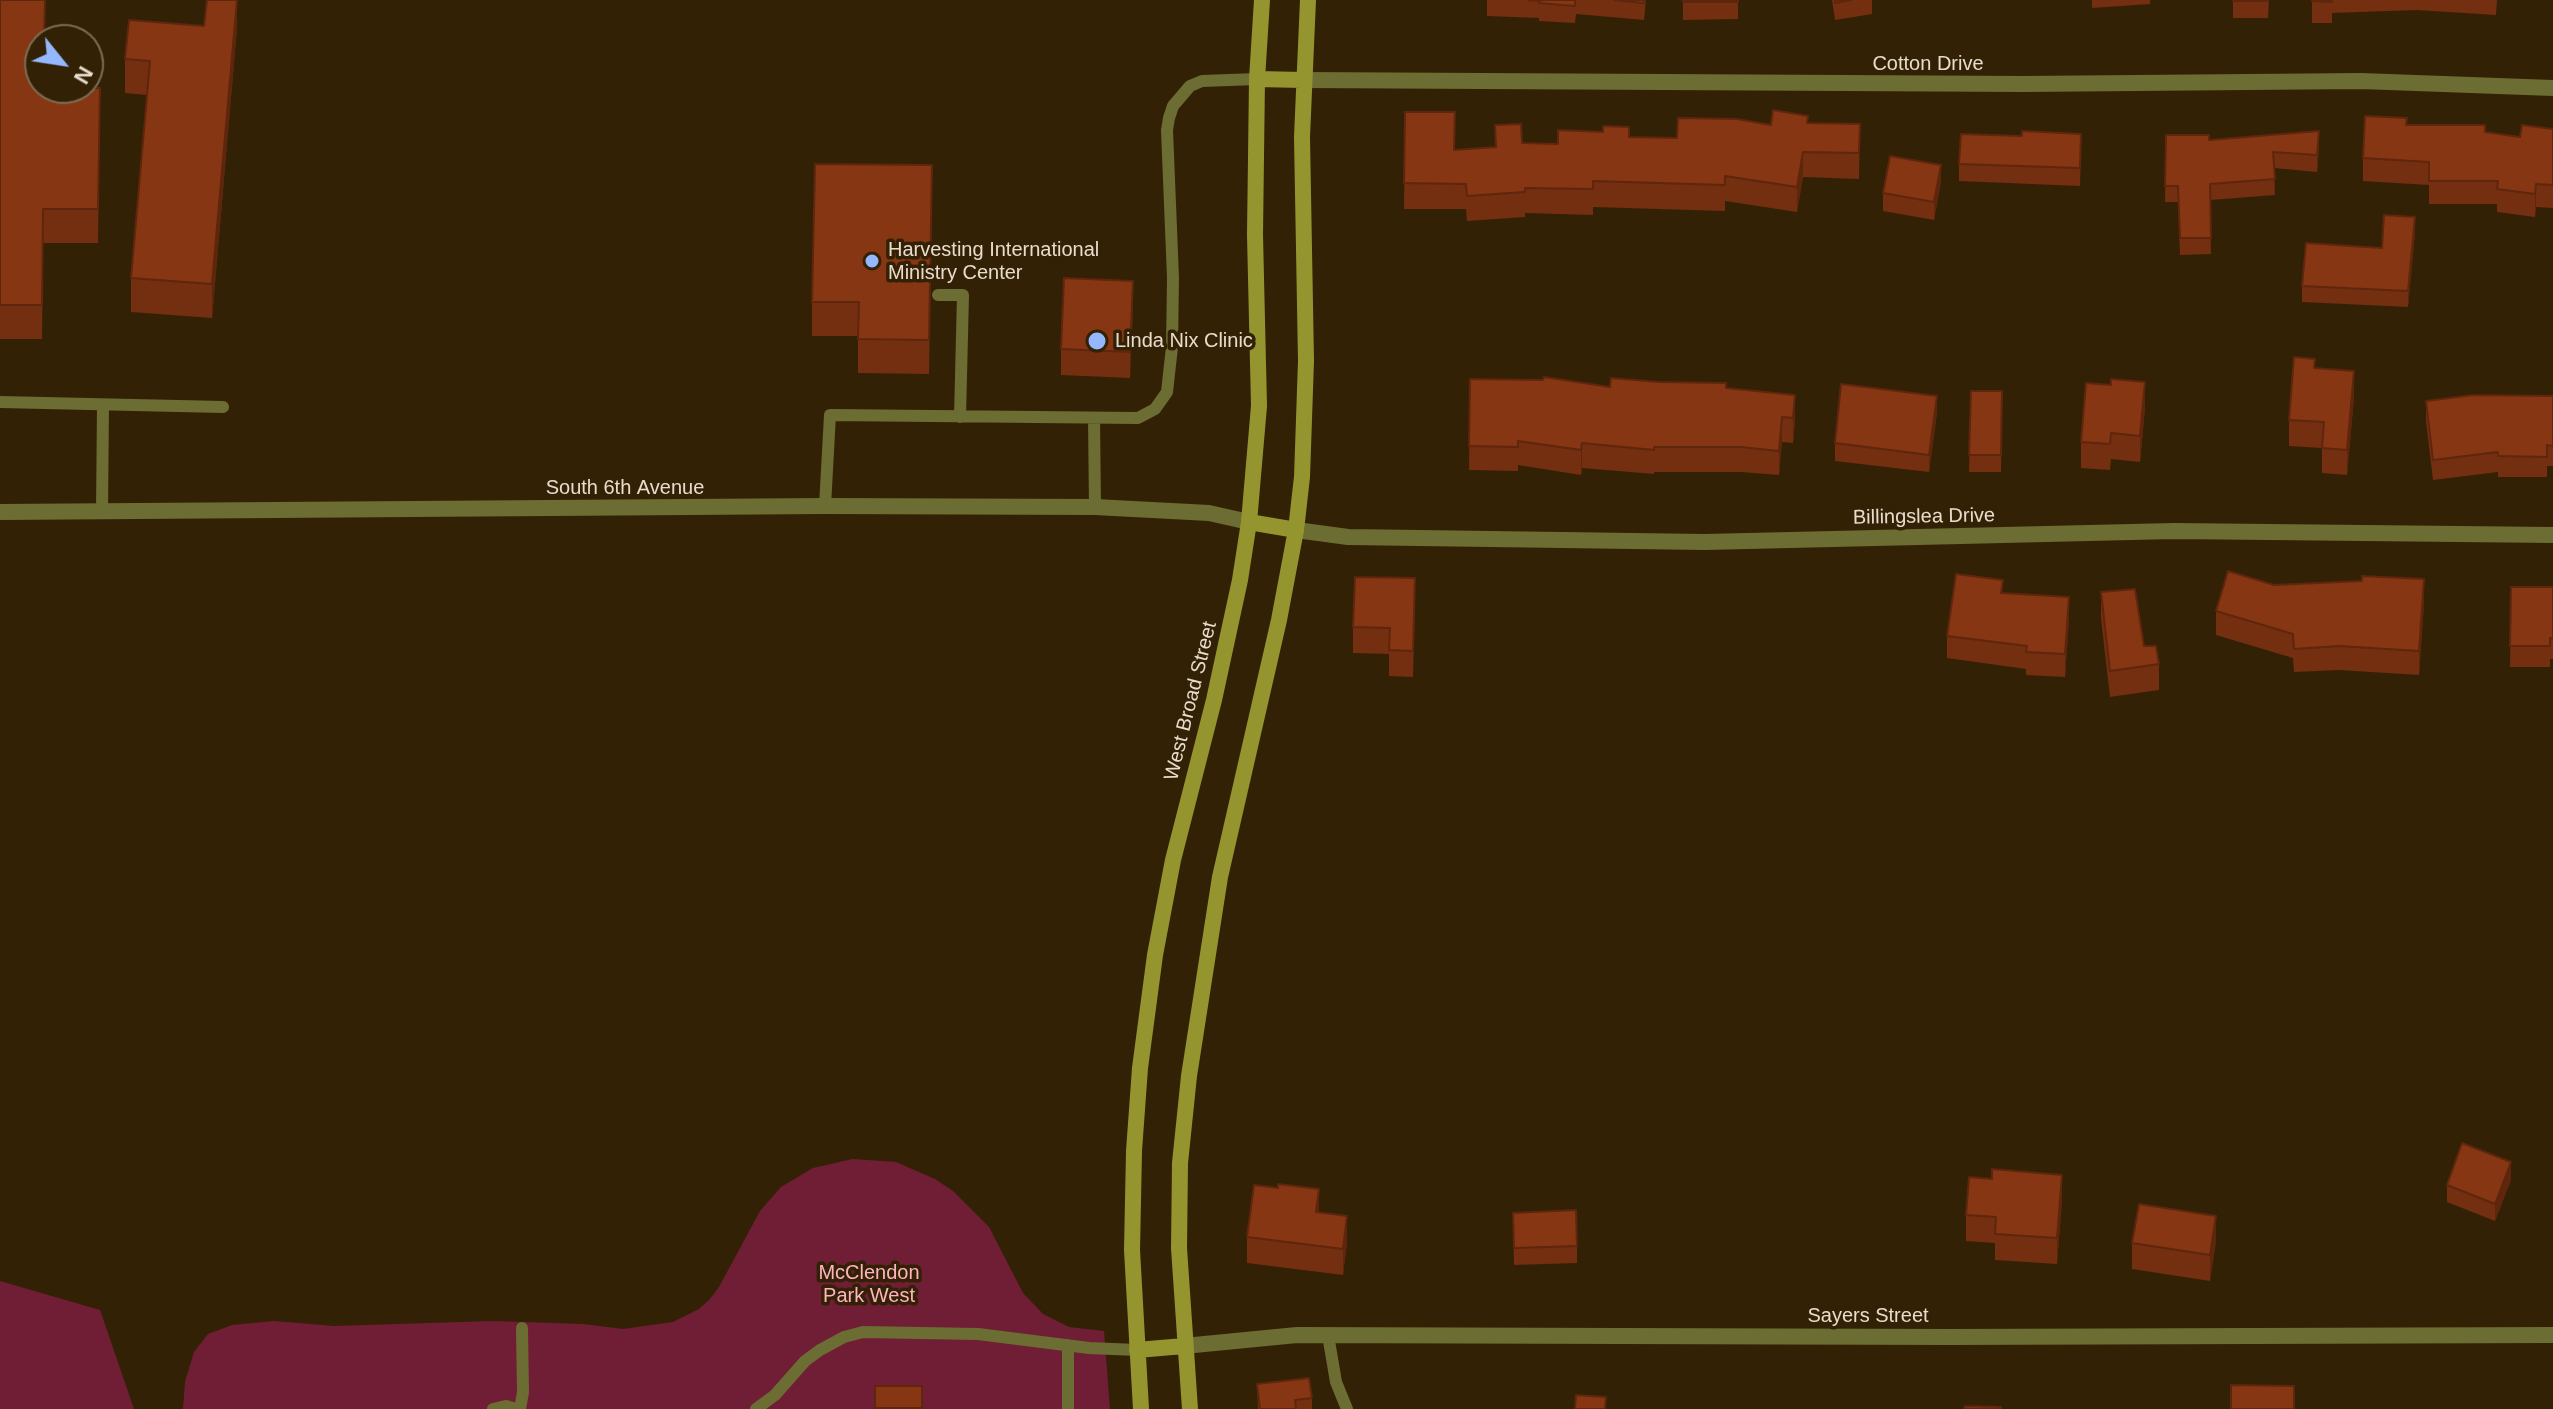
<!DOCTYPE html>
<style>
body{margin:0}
#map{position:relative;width:2553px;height:1409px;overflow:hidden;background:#332105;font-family:Arial,sans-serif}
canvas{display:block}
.north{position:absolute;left:24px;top:24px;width:80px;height:80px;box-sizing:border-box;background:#332105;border:2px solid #7b6c55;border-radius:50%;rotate:120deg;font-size:22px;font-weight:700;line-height:32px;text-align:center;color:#e8dccc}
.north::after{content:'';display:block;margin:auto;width:28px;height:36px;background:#95b7fd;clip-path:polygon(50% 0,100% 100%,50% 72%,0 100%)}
</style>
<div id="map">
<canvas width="2553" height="1409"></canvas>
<div class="north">N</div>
</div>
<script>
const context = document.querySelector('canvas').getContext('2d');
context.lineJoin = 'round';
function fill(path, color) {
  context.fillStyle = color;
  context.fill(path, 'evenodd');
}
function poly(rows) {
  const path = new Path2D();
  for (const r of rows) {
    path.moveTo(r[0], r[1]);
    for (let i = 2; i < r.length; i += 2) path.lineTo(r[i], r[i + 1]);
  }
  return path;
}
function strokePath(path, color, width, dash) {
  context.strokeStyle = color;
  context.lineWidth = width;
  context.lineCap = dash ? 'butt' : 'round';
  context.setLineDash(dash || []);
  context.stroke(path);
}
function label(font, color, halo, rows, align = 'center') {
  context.font = font + ' Arial,sans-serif';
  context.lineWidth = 7;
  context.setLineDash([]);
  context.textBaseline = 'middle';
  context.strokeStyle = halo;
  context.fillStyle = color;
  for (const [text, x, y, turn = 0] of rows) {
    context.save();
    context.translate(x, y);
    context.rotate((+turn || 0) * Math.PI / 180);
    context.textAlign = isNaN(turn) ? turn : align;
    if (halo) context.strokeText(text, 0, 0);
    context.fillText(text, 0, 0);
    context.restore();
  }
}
const green = poly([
 [853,1159,896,1162,935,1179,953,1191,989,1227,1023,1293,1043,1314,1069,1327,1104,1331,1110,1409,183,1409,185,1382,194,1352,208,1334,232,1325,274,1321,334,1326,493,1321,583,1324,623,1329,673,1322,699,1309,710,1299,719,1287,760,1211,781,1187,813,1168],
 [0,1281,100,1310,134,1409,0,1409]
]);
const service = poly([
 [938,295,963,295,960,417],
 [0,402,223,407],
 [1094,418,1095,507],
 [825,506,830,415,1138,418,1155,409,1167,392,1172,347,1173,278,1167,130,1169,118,1173,106,1190,86,1202,81,1257,79],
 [102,512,103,405],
 [1328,1335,1336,1382,1347,1409],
 [493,1409,506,1406,516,1409],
 [520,1409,523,1392,522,1328],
 [756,1409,775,1395,805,1361,820,1350,844,1337,863,1332,978,1334,1089,1348,1137,1350],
 [1068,1409,1068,1345]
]);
const minor = poly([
 [1303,80,2023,84,2361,81,2553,88],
 [1296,530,1348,537,1705,542,2174,531,2553,535],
 [1184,1346,1297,1335,1949,1337,2553,1335]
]);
const tertiary = poly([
 [0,512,825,506,1095,507,1209,513,1249,522]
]);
const secondary = poly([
 [1257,79,1303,80],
 [1249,522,1296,530],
 [1137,1350,1184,1346],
 [1141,1409,1132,1250,1134,1151,1140,1068,1155,955,1173,860,1214,700,1240,580,1249,522,1259,406,1255,235,1257,79,1262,0],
 [1190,1409,1179,1248,1180,1163,1189,1076,1220,877,1279,620,1296,530,1302,477,1306,361,1302,137,1308,0]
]);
const wall = poly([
 [0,0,40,88,100,88,98,243,43,243,42,339,0,339],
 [1487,0,1646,0,1644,20,1576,14,1575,23,1539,21,1539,18,1487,16],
 [1683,0,1738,0,1738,19,1683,20],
 [1832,0,1872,0,1872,14,1835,20],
 [2092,0,2150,0,2150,4,2092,8],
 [2233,0,2269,0,2268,18,2233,18],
 [2312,0,2497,0,2496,15,2417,10,2332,13,2332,23,2312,23],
 [204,26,237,28,212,318,131,312,131,278,147,95,125,93,125,59],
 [1405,112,1454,150,1495,147,1495,125,1522,143,1558,144,1629,137,1677,138,1771,125,1808,123,1860,124,1859,179,1803,177,1797,212,1725,201,1725,211,1593,207,1593,215,1525,213,1525,217,1467,221,1466,209,1404,209],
 [2407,125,2485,132,2520,137,2553,129,2553,208,2536,207,2535,217,2497,212,2497,204,2429,204,2429,185,2363,181,2363,158],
 [2166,135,2209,140,2319,148,2317,172,2274,168,2275,195,2210,200,2211,254,2180,255,2178,202,2165,202],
 [2081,151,2080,186,1959,181,1959,164],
 [1941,182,1934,220,1883,211,1883,193],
 [932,199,929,374,858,373,858,336,812,336,812,302],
 [2415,233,2408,307,2302,302,2302,286],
 [1133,307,1130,378,1061,375,1061,349],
 [2315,368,2354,397,2347,475,2322,473,2322,448,2289,446,2289,420],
 [1470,379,1610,387,1726,388,1795,420,1793,443,1782,442,1779,475,1741,472,1654,472,1654,474,1582,468,1581,475,1518,465,1518,471,1469,470],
 [2111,385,2145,408,2140,462,2111,459,2110,470,2081,468,2081,442],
 [1971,391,2002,391,2001,472,1969,472],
 [2553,396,2553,466,2547,466,2547,477,2498,477,2498,472,2433,480,2426,421,2426,401],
 [1937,413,1929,472,1835,461,1835,443],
 [2274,585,2424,603,2419,675,2339,670,2294,672,2293,658,2216,635,2216,611],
 [2511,587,2553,587,2553,659,2550,659,2550,667,2510,667],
 [2101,592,2144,646,2159,664,2159,690,2110,697,2101,618],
 [2003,593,2069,619,2065,677,2026,675,2026,669,1947,658,1947,636],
 [1415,604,1413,677,1389,676,1389,654,1353,653,1353,627],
 [2511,1180,2495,1221,2447,1202,2447,1185],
 [1278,1188,1319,1212,1347,1242,1343,1275,1247,1263,1247,1237],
 [2062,1200,2057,1264,1995,1260,1995,1243,1966,1241,1966,1215],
 [1513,1213,1577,1246,1577,1263,1514,1265],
 [2216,1241,2210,1281,2132,1269,2132,1243],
 [1257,1384,1312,1398,1312,1409,1258,1409]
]);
const shadedWall = poly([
 [237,0,237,28,212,318,212,284],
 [2319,131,2319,148,2317,172,2317,155],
 [1803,152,1803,177,1797,212,1797,187],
 [1941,165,1941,182,1934,220,1934,202],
 [2536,184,2536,207,2535,217,2535,194],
 [2415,217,2415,233,2408,307,2408,291],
 [1133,281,1133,307,1130,378,1130,352],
 [2354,371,2354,397,2347,475,2347,450],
 [2145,382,2145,408,2140,462,2140,436],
 [1795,395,1795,420,1793,443,1793,418],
 [1937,396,1937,413,1929,472,1929,455],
 [1782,417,1782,442,1779,475,1779,451],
 [1582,443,1582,468,1581,475,1581,450],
 [2424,579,2424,603,2419,675,2419,651],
 [2069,597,2069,619,2065,677,2065,654],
 [2511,1162,2511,1180,2495,1221,2495,1204],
 [2062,1175,2062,1200,2057,1264,2057,1238],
 [1319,1189,1319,1215,1316,1212],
 [1347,1216,1347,1242,1343,1275,1343,1249],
 [2216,1216,2216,1241,2210,1281,2210,1255]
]);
const building = poly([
 [0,0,45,0,44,40,40,40,40,88,100,88,98,209,43,209,42,305,0,305,0,0],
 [207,0,237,0,212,284,131,278,150,61,125,59,129,20,204,26,207,0],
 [1528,0,1575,0,1575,6,1539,3,1540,1,1528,0],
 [1614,0,1645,0,1644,3,1614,0],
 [1683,0,1738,0,1738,2,1683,2,1683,0],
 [1835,0,1851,0,1835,3,1835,0],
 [2233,0,2268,0,2268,1,2233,1,2233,0],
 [2312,0,2332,0,2332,2,2312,1,2312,0],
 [1773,110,1808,116,1807,123,1860,124,1859,153,1803,152,1797,187,1725,176,1725,185,1593,181,1593,189,1525,188,1525,192,1467,196,1466,184,1404,183,1405,112,1455,112,1454,150,1496,147,1495,125,1521,124,1522,143,1558,144,1558,130,1603,132,1603,126,1629,127,1629,137,1677,138,1678,118,1737,119,1771,125,1773,110],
 [2365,116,2407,118,2406,125,2485,125,2485,132,2520,137,2522,125,2553,129,2553,185,2536,184,2535,194,2497,189,2498,181,2429,181,2429,162,2363,158,2365,116],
 [2022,131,2081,134,2080,168,1959,164,1961,134,2022,136,2022,131],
 [2319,131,2317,155,2273,152,2275,179,2210,184,2211,238,2180,238,2178,186,2165,186,2166,135,2209,135,2209,140,2319,131],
 [1890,156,1941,165,1934,202,1883,193,1890,156],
 [815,164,932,165,929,340,858,339,859,302,812,302,815,164],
 [2384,215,2415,217,2408,291,2302,286,2306,243,2382,248,2384,215],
 [1064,278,1133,281,1130,352,1061,349,1064,278],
 [2294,357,2315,359,2314,368,2354,371,2347,450,2322,448,2324,422,2289,420,2294,357],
 [1544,377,1610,387,1611,378,1659,382,1726,383,1726,388,1795,395,1793,418,1782,417,1779,451,1741,447,1654,447,1654,450,1582,443,1581,450,1518,441,1518,447,1469,446,1470,379,1543,380,1544,377],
 [2111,379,2145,382,2140,436,2111,433,2110,444,2081,442,2086,383,2111,385,2111,379],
 [1841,384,1937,396,1929,455,1835,443,1841,384],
 [1971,391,2002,391,2001,455,1969,455,1971,391],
 [2473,395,2553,396,2553,446,2547,445,2547,457,2498,456,2498,452,2433,460,2426,401,2473,395],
 [2228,571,2274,585,2362,581,2362,576,2424,579,2419,651,2339,646,2294,649,2293,634,2216,611,2228,571],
 [1956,574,2003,580,2001,593,2069,597,2065,654,2026,652,2027,646,1947,636,1956,574],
 [1355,577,1415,578,1413,651,1389,650,1390,628,1353,627,1355,577],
 [2511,587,2553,587,2553,638,2550,638,2550,646,2510,646,2511,587],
 [2135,589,2144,646,2156,646,2159,664,2110,671,2101,592,2135,589],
 [2462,1143,2511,1162,2495,1204,2447,1185,2462,1143],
 [1992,1169,2062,1175,2057,1238,1995,1234,1996,1217,1966,1215,1969,1177,1992,1179,1992,1169],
 [1278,1184,1319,1189,1316,1212,1347,1216,1343,1249,1247,1237,1254,1185,1278,1188,1278,1184],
 [2139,1204,2216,1216,2210,1255,2132,1243,2139,1204],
 [1576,1210,1577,1246,1514,1248,1513,1213,1576,1210],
 [1309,1378,1312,1398,1295,1400,1296,1409,1260,1409,1257,1384,1309,1378],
 [2231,1385,2294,1386,2294,1409,2231,1409,2231,1385],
 [875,1386,922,1386,922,1408,875,1408,875,1386],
 [1576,1395,1606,1397,1605,1409,1575,1409,1576,1395],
 [1965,1406,2001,1407,2001,1409,1964,1409,1965,1406]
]);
const markers = [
 [872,261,8,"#95b7fd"],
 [1097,341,10,"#95b7fd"]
];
const streetNames = [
 ["Cotton Drive",1928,64],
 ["South 6th Avenue",625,488],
 ["Billingslea Drive",1924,517,-1],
 ["West Broad Street",1191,701,-76],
 ["Sayers Street",1868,1316]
];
const poiNames = [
 ["Harvesting International",888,250],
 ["Ministry Center",888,273],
 ["Linda Nix Clinic",1115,341]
];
const parkNames = [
 ["McClendon",869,1273],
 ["Park West",869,1296]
];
fill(green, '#701e36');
strokePath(service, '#6c6d32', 12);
strokePath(minor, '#6c6d32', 16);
strokePath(tertiary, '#6c6d32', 16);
strokePath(secondary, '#95952f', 16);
fill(wall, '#742e10');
fill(shadedWall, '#5e260d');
fill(building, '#873613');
strokePath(building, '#5e260d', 2);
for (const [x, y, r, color] of markers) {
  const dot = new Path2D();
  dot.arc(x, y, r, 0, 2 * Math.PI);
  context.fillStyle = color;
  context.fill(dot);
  strokePath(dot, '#332105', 3);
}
label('20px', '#e8dccc', '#332105', streetNames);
label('20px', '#e8dccc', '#332105', poiNames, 'left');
label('20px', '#ffb3c1', '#332105', parkNames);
</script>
